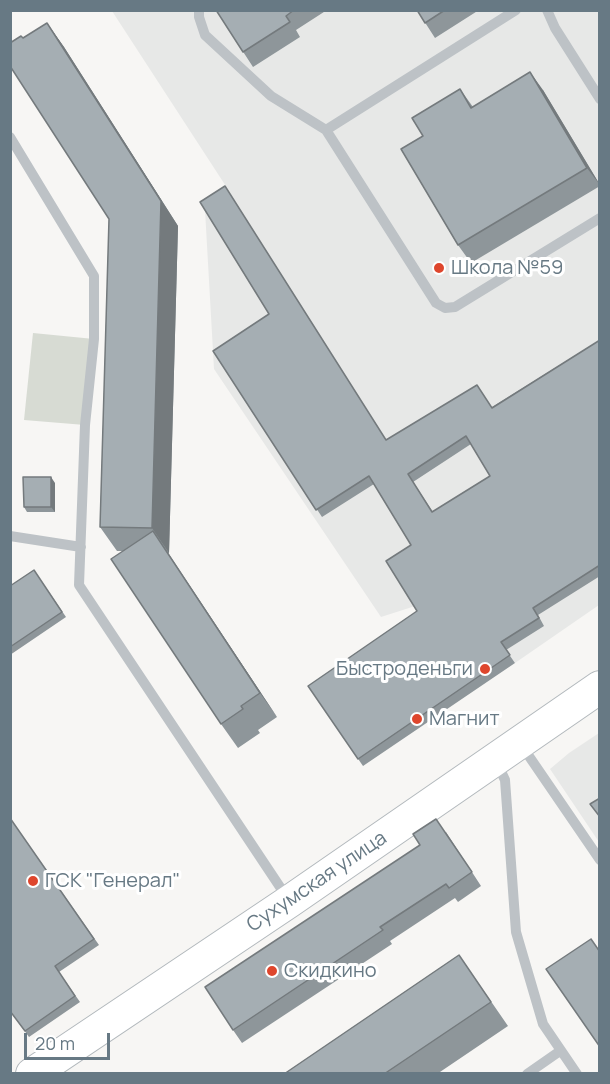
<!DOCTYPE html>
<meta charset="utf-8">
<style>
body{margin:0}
#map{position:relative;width:610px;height:1084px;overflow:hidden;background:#f7f6f4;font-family:Manrope,sans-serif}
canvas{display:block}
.frame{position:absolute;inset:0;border:12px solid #677984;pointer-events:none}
.scale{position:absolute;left:24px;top:1033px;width:86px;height:27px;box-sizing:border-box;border:3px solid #677984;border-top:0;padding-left:8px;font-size:18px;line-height:21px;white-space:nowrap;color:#677984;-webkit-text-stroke:4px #fff;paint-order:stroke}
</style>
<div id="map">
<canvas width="610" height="1084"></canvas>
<div class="frame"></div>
<div class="scale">20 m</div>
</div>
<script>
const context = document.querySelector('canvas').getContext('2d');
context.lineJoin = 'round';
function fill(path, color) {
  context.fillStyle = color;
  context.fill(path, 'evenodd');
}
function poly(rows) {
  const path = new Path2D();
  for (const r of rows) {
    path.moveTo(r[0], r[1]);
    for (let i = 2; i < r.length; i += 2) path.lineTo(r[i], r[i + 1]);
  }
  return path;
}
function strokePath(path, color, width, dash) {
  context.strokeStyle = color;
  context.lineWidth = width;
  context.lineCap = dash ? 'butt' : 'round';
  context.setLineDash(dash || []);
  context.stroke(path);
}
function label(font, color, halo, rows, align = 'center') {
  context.font = font + ' Manrope,sans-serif';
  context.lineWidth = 6;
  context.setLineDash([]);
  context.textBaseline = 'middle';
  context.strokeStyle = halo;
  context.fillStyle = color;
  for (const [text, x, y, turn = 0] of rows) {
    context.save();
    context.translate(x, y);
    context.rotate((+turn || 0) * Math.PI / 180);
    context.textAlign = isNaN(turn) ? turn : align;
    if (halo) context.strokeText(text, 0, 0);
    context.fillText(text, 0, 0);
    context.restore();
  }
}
const built = poly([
 [112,11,599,11,599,605,515,663,465,590,381,617,214,369,205,210,231,194],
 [599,733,599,842,550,769,569,753]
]);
const green = poly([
 [33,333,94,339,85,425,24,420]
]);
const lane = poly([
 [199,10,199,17,205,35,271,96,326,130,436,303,445,308,455,307,600,218],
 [547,10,555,28,600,99],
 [326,130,516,10],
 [10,137,94,276,94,339,85,425,79,585,288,899],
 [10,536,81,547],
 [522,746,600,860],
 [497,763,505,780,516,932,543,1024,577,1074],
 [527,1074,560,1051]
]);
const secondary = poly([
 [32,1074,290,901,600,687]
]);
const wall = poly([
 [216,10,327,10,296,30,300,37,253,67],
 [417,10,479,10,435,38],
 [47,23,64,47,178,226,169,553,168,553,277,717,258,730,260,733,238,748,221,724,123,551,117,551,100,527,109,219,23,38],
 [460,89,473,107,543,90,600,185,600,186,471,263,458,245,423,136],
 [269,314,386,440,492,407,600,340,600,576,538,615,544,626,506,650,515,663,363,766,308,686,417,611,411,545,374,484,322,517,213,351],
 [471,444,490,476,433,512,413,482],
 [55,483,55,512,27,512,24,507],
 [34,570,66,617,10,655,10,586],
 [10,818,99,945,59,972,80,1002,29,1037,10,1011],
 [446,832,481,886,458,902,455,898,390,941,392,944,242,1043,233,1030],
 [459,955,508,1026,437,1074,284,1074]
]);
const shadedWall = poly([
 [47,23,64,47,178,226,169,553,152,528,161,201],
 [530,72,543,90,600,185,587,168],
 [51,477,55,483,55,512,51,507],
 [153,531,170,556,277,717,260,693]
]);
const building = poly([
 [216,10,294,10,286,16,290,22,243,52,216,10],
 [417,10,445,10,425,23,417,10],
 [47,23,161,201,152,528,100,527,109,219,10,66,10,43,21,36,23,38,47,23],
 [530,72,587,168,458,245,401,149,423,136,412,118,460,89,471,108,530,72],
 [225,186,386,440,477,385,492,408,600,340,600,565,533,608,539,618,501,642,510,655,358,759,308,686,417,611,386,561,411,545,369,476,316,510,213,351,269,314,200,202,225,186],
 [466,436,490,476,432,512,408,474,466,436],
 [23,477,51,477,51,507,24,507,23,477],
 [153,531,260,693,241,706,243,709,221,724,111,559,153,531],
 [34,570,62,612,10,647,10,586,34,570],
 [600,798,600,817,590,804,600,798],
 [10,818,94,939,55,966,75,996,25,1031,10,1011,10,818],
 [436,819,472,872,449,888,446,884,380,927,383,930,233,1030,205,987,420,845,413,834,436,819],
 [591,939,600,952,600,1047,546,969,591,939],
 [459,955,491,1002,384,1074,284,1074,459,955]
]);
const markers = [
 [439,268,6,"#de462d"],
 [485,669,6,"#de462d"],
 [417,719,6,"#de462d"],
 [33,881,6,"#de462d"],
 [272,971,6,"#de462d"]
];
const poiNames = [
 ["Школа №59",451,268],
 ["Быстроденьги",473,669,"right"],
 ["Магнит",429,719],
 ["ГСК \"Генерал\"",45,881],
 ["Скидкино",284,971]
];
const streetNames = [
 ["Сухумская улица",317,882,-34]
];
fill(built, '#e7e8e7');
fill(green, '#d7dbd3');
strokePath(secondary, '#b2b8bc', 34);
strokePath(lane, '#bdc2c6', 10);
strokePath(secondary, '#fff', 32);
fill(wall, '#8e969a');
fill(shadedWall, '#747a7d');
fill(building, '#a5aeb3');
strokePath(building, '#747a7d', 1.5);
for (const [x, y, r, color] of markers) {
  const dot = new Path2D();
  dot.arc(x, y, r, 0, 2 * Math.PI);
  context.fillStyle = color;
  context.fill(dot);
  strokePath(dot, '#fff', 2);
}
label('20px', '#677984', '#fff', poiNames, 'left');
label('20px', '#677984', '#fff', streetNames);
</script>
